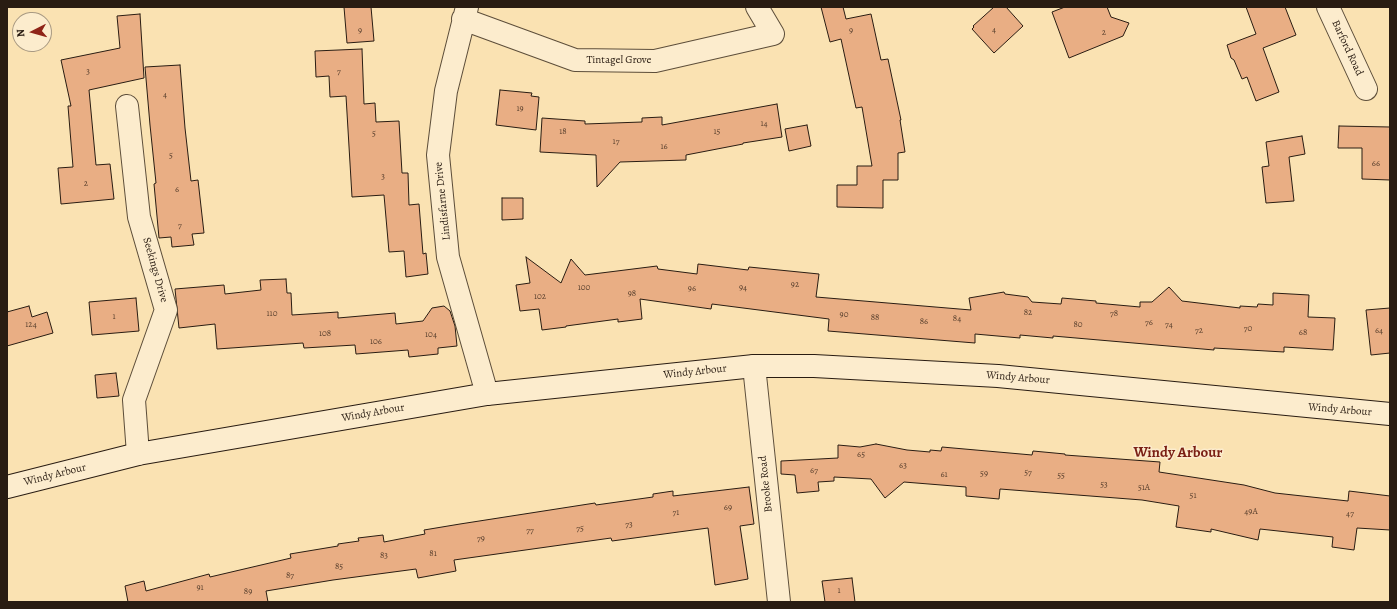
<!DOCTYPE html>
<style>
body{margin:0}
#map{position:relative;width:1397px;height:609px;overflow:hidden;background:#fae2b2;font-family:Alegreya,serif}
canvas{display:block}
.frame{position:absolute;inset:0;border:8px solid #291c12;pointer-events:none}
.north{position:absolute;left:12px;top:12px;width:40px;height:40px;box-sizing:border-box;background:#fceccd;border:1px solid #a89982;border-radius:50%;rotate:264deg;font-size:11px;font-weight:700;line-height:16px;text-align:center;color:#291c12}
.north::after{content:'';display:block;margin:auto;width:14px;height:18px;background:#8f2418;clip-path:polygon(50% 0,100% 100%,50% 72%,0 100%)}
</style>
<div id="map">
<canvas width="1397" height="609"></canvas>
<div class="frame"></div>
<div class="north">N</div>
</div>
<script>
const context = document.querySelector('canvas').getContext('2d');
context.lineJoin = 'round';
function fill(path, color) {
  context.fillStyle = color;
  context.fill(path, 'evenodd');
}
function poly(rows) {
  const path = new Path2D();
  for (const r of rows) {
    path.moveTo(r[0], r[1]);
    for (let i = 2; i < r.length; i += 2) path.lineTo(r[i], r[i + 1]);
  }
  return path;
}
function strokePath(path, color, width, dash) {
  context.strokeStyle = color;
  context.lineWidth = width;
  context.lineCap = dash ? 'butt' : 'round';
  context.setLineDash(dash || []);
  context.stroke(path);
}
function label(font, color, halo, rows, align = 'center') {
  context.font = font + ' Alegreya,serif';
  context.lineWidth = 3;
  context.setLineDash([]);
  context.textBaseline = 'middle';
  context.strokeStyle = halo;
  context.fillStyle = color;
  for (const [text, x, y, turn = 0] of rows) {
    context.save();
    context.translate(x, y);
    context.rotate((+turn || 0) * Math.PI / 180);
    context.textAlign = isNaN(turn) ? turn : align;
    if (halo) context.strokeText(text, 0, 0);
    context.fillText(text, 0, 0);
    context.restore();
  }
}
const building = poly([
 [344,7,371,7,374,41,347,43,344,7],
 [821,7,843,7,846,19,871,14,881,60,888,59,901,120,900,120,905,152,898,153,898,180,883,180,883,208,837,207,837,185,857,185,857,166,872,166,862,107,856,108,841,39,830,42,821,7],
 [994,7,1006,7,1023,26,994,53,972,29,974,27,973,26,994,7],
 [1065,7,1107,7,1111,17,1129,23,1123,36,1069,58,1052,12,1065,7],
 [1246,7,1285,7,1296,35,1263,48,1279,92,1256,101,1247,77,1242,79,1234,60,1231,58,1227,45,1256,34,1246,7],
 [140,14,144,78,89,90,96,165,110,164,114,199,61,204,58,168,73,167,68,106,71,106,61,60,120,48,117,16,140,14],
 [362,49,364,104,375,103,376,122,399,121,402,173,408,173,409,205,419,204,423,254,426,253,428,274,406,277,404,251,389,252,384,195,352,197,346,96,330,97,329,76,316,77,315,51,362,49],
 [180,65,185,128,191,181,198,180,204,233,192,234,194,245,172,247,171,237,159,238,154,184,156,183,150,125,145,67,180,65],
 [500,90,532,93,531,96,539,97,536,130,496,125,500,90],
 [777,104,782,137,743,143,743,144,686,155,686,160,620,162,597,187,596,155,540,152,542,118,585,121,585,124,642,122,642,118,662,117,662,125,777,104],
 [807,125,811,146,789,151,785,129,807,125],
 [1339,126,1390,127,1390,180,1362,179,1362,148,1338,148,1339,126],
 [1302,136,1305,154,1289,157,1294,201,1266,203,1262,167,1269,166,1266,142,1302,136],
 [502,198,523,198,523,219,502,220,502,198],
 [526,257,561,283,571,259,585,275,657,266,658,269,697,274,698,264,748,270,749,267,819,274,816,297,971,310,969,298,1004,292,1005,294,1028,297,1032,302,1061,304,1062,298,1096,301,1096,303,1140,307,1140,302,1152,302,1169,287,1182,301,1240,308,1240,306,1257,307,1258,304,1273,305,1273,293,1309,295,1308,317,1335,318,1333,350,1284,347,1284,352,1214,348,1214,350,1053,336,1053,338,1020,335,1020,338,975,334,975,343,828,331,829,319,712,304,711,309,640,299,642,319,618,322,618,319,566,326,566,327,542,330,539,309,520,311,516,285,530,283,526,257],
 [286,279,287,293,291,293,292,315,338,312,338,318,395,313,396,324,423,321,432,308,444,306,450,311,455,326,457,346,438,348,438,354,409,357,408,350,356,354,355,345,304,348,303,343,217,349,215,324,179,328,175,289,224,285,225,294,261,290,260,280,286,279],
 [136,298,139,331,92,335,89,302,136,298],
 [29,306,32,317,47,312,53,333,7,346,7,312,29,306],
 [1390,308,1390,353,1371,355,1366,310,1390,308],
 [116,373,119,396,97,398,95,375,116,373],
 [876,444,907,450,930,452,930,450,941,451,942,447,1032,455,1033,451,1065,454,1065,455,1160,462,1159,472,1244,485,1275,493,1348,501,1349,491,1390,496,1390,530,1357,528,1354,550,1332,547,1333,537,1260,529,1258,540,1211,529,1211,532,1176,527,1179,506,1142,500,1000,489,999,499,966,496,966,487,904,482,885,498,871,479,834,477,834,481,818,482,819,491,797,493,795,475,781,474,781,461,838,458,838,445,860,447,876,444],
 [749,487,754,524,740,526,748,579,715,585,708,528,612,541,611,538,454,560,456,571,418,578,416,569,333,580,266,591,268,602,128,602,125,586,144,581,146,591,209,574,210,577,291,558,290,554,338,546,338,544,359,541,358,538,383,535,384,542,425,534,424,530,460,524,595,503,596,505,653,497,653,494,673,491,673,496,749,487],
 [852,578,855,602,825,602,822,581,852,578]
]);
const street = poly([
 [467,7,446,91,438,155,448,257,487,394],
 [1328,7,1366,89],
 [463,19,575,60,655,61,773,34,757,7],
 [127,106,139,217,166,310,134,400,138,454],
 [754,366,779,602]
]);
const secondary = poly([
 [7,487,138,454,487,394,754,366,814,366,998,376,1390,414]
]);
const numberNames = [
 ["4",994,30],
 ["9",360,31],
 ["9",851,31],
 ["2",1104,33],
 ["3",88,72],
 ["7",339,72],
 ["4",165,95],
 ["19",520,109],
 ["14",764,124],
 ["18",563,132],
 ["15",717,132],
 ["5",374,134],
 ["17",616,142],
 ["16",664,147],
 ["5",171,156],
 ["66",1376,164],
 ["3",383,177],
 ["2",86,184],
 ["6",177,190],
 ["7",180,226],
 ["92",795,285],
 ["100",584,288],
 ["94",743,288],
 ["96",692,289],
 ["98",632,294],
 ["102",540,297],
 ["82",1028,313],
 ["110",272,314],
 ["78",1114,314],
 ["90",844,315],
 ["1",114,317],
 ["88",875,318],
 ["84",957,319],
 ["86",924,322],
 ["76",1149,323],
 ["124",31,325],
 ["80",1078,325],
 ["74",1169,325],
 ["70",1248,329],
 ["72",1199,331],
 ["64",1379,331],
 ["68",1303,333],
 ["108",325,334],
 ["104",431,335],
 ["106",376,342],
 ["65",861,455],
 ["63",903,466],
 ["67",814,471],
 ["57",1028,473],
 ["59",984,474],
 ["61",944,475],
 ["55",1061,476],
 ["53",1104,485],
 ["51A",1144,488],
 ["51",1193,496],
 ["69",728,508],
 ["49A",1251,512],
 ["71",676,513],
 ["47",1350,514],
 ["73",629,525],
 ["75",580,529],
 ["77",530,531],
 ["79",481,539],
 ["81",433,554],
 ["83",384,556],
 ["85",339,567],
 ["87",290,576],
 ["91",200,588],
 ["1",839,591],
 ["89",248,592]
];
const streetNames = [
 ["Barford Road",1347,48,65],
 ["Tintagel Grove",619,60],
 ["Lindisfarne Drive",443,201,-96],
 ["Seekings Drive",155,270,74],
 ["Windy Arbour",695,372,-6],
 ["Windy Arbour",1018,378,5],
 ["Windy Arbour",1340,410,5],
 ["Windy Arbour",373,413,-10],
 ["Windy Arbour",55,475,-14],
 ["Brooke Road",766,484,-96]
];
const districtNames = [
 ["Windy Arbour",1178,453]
];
fill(building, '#e9ae84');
strokePath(building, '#291c12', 1);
strokePath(street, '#5d4e3a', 24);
strokePath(secondary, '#291c12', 24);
strokePath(street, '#fceccd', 22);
strokePath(secondary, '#fceccd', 22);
label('9px', '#59402e', null, numberNames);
label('11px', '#291c12', '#fceccd', streetNames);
label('bold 15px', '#7a1f14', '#fceccd', districtNames);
</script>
